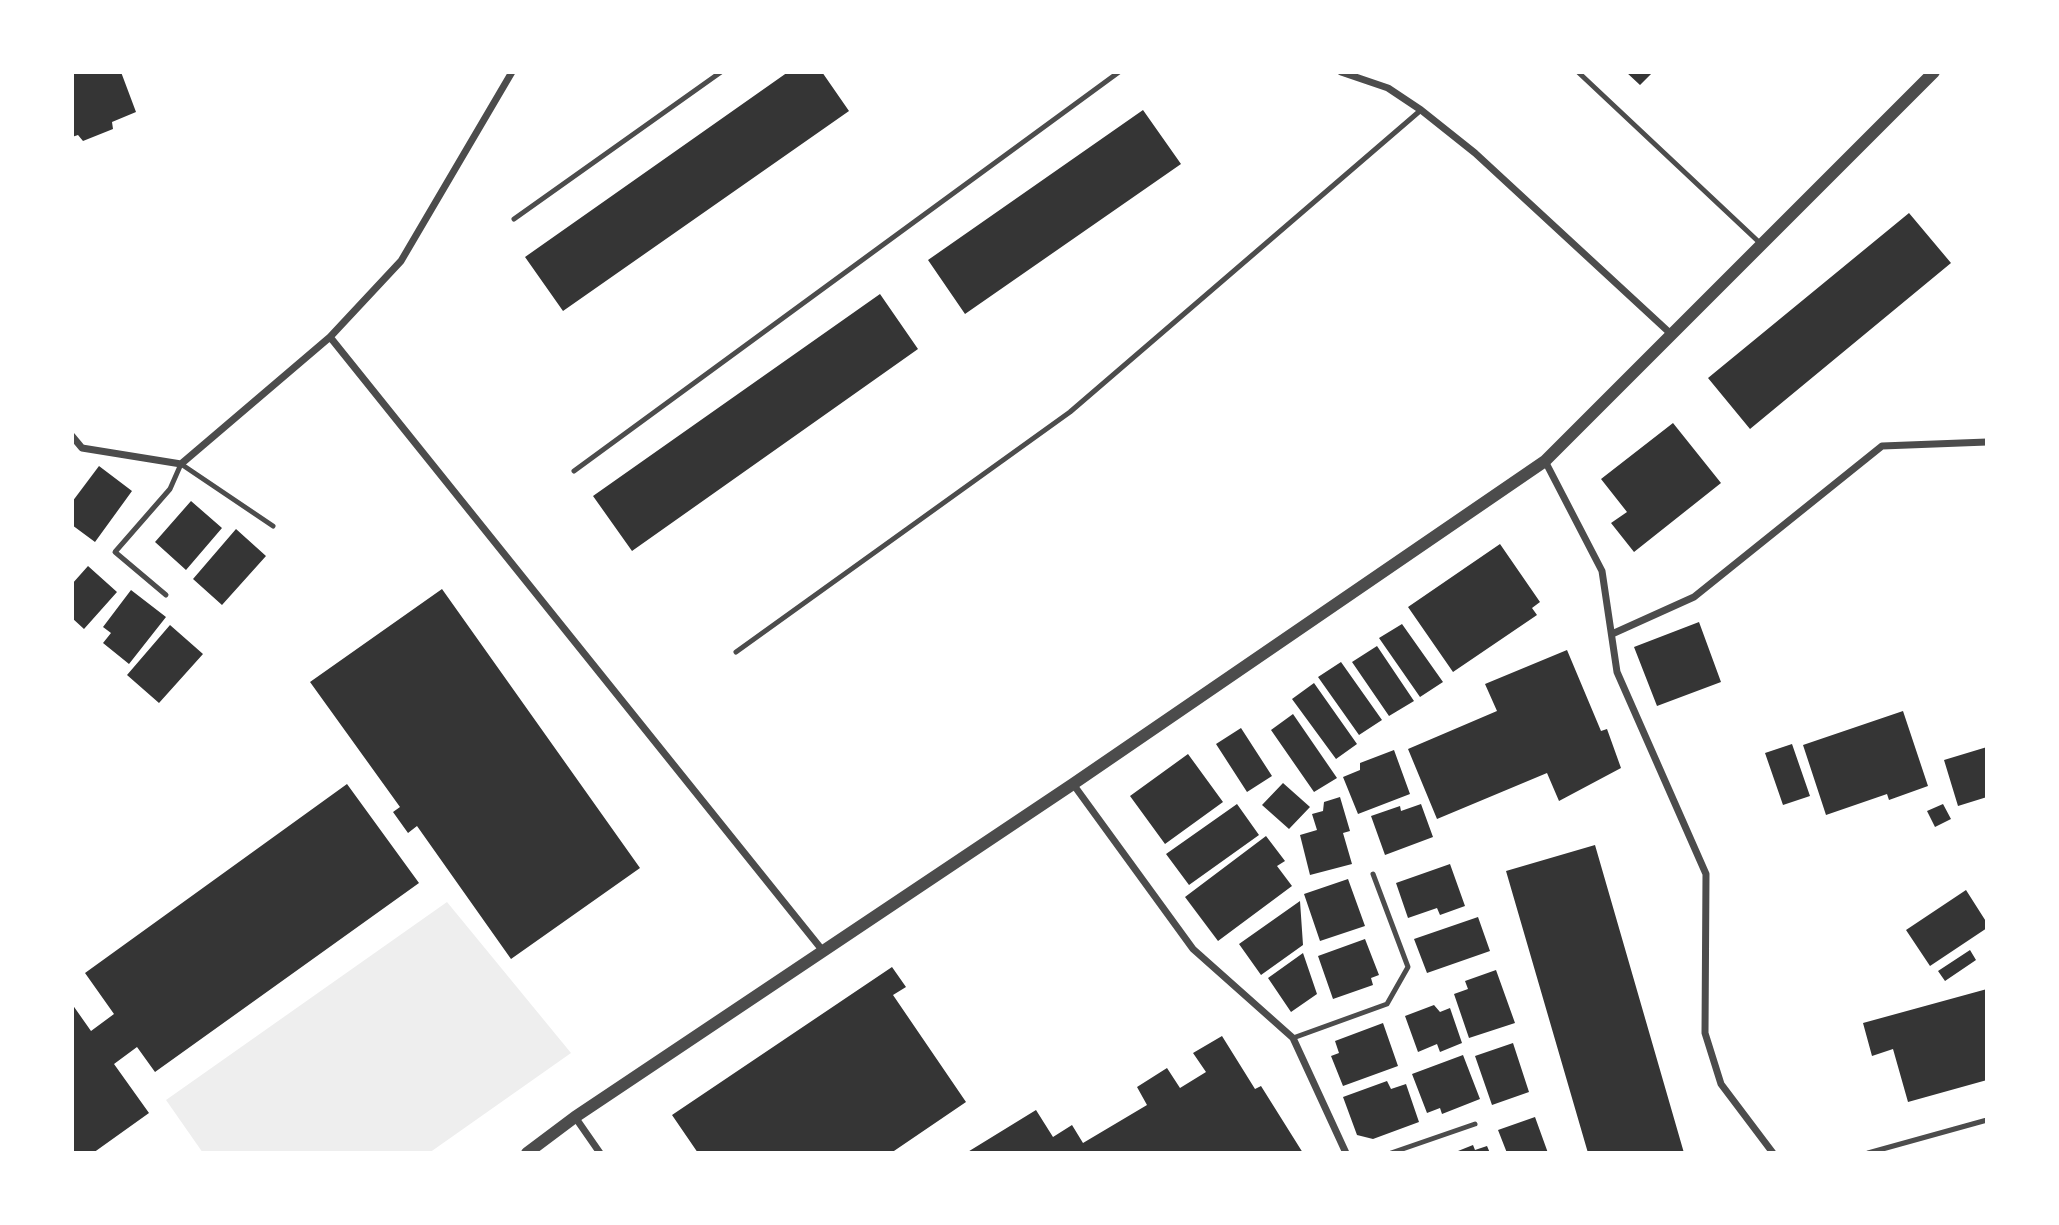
<!DOCTYPE html>
<style>
body{margin:0}
#map{position:relative;width:2059px;height:1225px;overflow:hidden;background:#fff;font-family:"Varela Round",sans-serif}
canvas{display:block}
.frame{position:absolute;inset:0;border:74px solid #fff;pointer-events:none}
</style>
<div id="map">
<canvas width="2059" height="1225"></canvas>
<div class="frame"></div>
</div>
<script>
const context = document.querySelector('canvas').getContext('2d');
context.lineJoin = 'round';
function fill(path, color) {
  context.fillStyle = color;
  context.fill(path, 'evenodd');
}
function poly(rows) {
  const path = new Path2D();
  for (const r of rows) {
    path.moveTo(r[0], r[1]);
    for (let i = 2; i < r.length; i += 2) path.lineTo(r[i], r[i + 1]);
  }
  return path;
}
function strokePath(path, color, width, dash) {
  context.strokeStyle = color;
  context.lineWidth = width;
  context.lineCap = dash ? 'butt' : 'round';
  context.setLineDash(dash || []);
  context.stroke(path);
}
const green = poly([
 [447,902,571,1053,429,1153,203,1153,166,1100]
]);
const building = poly([
 [72,72,121,72,136,112,112,122,113,129,83,141,78,135,72,137],
 [788,72,822,72,849,111,563,311,525,257],
 [1626,72,1653,72,1640,85],
 [1143,110,1181,164,965,314,928,260],
 [1909,213,1951,263,1750,429,1708,378],
 [880,294,918,349,632,551,593,496],
 [1673,423,1721,483,1634,552,1611,523,1627,512,1601,479],
 [99,466,132,491,95,542,72,525,72,502],
 [191,501,222,528,186,570,155,542],
 [236,529,266,556,222,605,193,579],
 [1500,544,1540,602,1532,608,1537,615,1453,672,1408,607],
 [88,566,117,592,84,629,72,618,72,584],
 [442,589,640,868,511,959,417,826,408,833,393,812,400,807,310,682],
 [131,590,166,617,129,664,103,643,111,633,103,627],
 [1699,622,1721,682,1657,706,1634,647],
 [1402,624,1443,682,1420,697,1379,638],
 [170,625,203,654,159,703,127,675],
 [1377,646,1414,701,1389,716,1352,662],
 [1567,650,1601,731,1607,729,1621,768,1559,801,1547,773,1437,819,1408,749,1497,711,1485,684],
 [1341,662,1382,720,1359,735,1318,677],
 [1314,683,1357,744,1336,759,1292,699],
 [1903,711,1928,786,1889,800,1887,794,1826,815,1803,745],
 [1293,714,1337,778,1314,792,1271,730],
 [1241,728,1272,776,1247,792,1216,744],
 [1792,744,1810,796,1783,805,1765,753],
 [1987,747,1987,797,1958,806,1944,760],
 [1394,750,1410,794,1358,814,1343,777,1360,770,1360,763],
 [1188,754,1223,802,1165,844,1130,796],
 [1283,783,1310,807,1289,829,1262,805],
 [347,784,419,883,155,1072,137,1047,114,1064,149,1113,93,1153,72,1153,72,1004,91,1031,114,1014,85,973],
 [1340,797,1350,831,1343,833,1352,864,1310,875,1300,835,1317,830,1312,814,1323,811,1324,802],
 [1237,804,1259,835,1189,885,1166,854],
 [1421,804,1433,837,1385,855,1371,816,1400,806,1401,811],
 [1943,804,1951,819,1935,827,1927,811],
 [1266,836,1285,861,1277,866,1292,886,1218,941,1185,897],
 [1595,845,1684,1153,1588,1153,1506,871],
 [1450,864,1465,906,1440,915,1437,908,1408,918,1396,883],
 [1348,879,1365,926,1320,941,1304,894],
 [1966,890,1987,923,1987,928,1930,966,1906,930],
 [1300,901,1303,945,1261,975,1239,944],
 [1478,917,1490,951,1427,973,1414,939],
 [1365,939,1379,975,1371,978,1373,985,1333,999,1318,956],
 [1970,950,1976,960,1945,981,1938,971],
 [1303,953,1317,994,1291,1012,1268,978],
 [892,967,906,987,893,995,966,1102,891,1153,698,1153,672,1115],
 [1496,970,1515,1023,1469,1038,1454,994,1468,989,1465,981],
 [1987,989,1987,1080,1908,1102,1893,1049,1872,1056,1863,1023],
 [1434,1005,1440,1012,1450,1008,1462,1043,1440,1052,1437,1044,1418,1052,1405,1016],
 [1383,1023,1398,1066,1343,1086,1331,1056,1339,1053,1335,1041],
 [1222,1036,1255,1089,1261,1086,1303,1153,966,1153,1036,1110,1053,1137,1072,1125,1083,1143,1147,1105,1137,1087,1167,1068,1180,1088,1206,1072,1193,1053],
 [1513,1043,1529,1092,1492,1105,1475,1056],
 [1463,1055,1480,1099,1442,1114,1440,1108,1427,1113,1412,1074],
 [1387,1081,1391,1089,1406,1084,1419,1122,1373,1139,1357,1135,1343,1097],
 [1535,1117,1548,1153,1507,1153,1498,1130],
 [1473,1145,1475,1150,1487,1146,1490,1153,1453,1153]
]);
const service = poly([
 [1578,72,1761,244],
 [514,219,721,72],
 [574,471,1119,72],
 [166,595,115,552,170,489,181,464,273,526],
 [736,652,1070,412,1421,110],
 [1293,1038,1387,1004,1408,967,1373,874],
 [1391,1153,1475,1124],
 [1868,1153,1987,1120]
]);
const minor = poly([
 [1341,72,1388,88,1421,110,1475,153,1671,334],
 [330,337,823,951],
 [72,436,82,448,181,464,330,337,401,261,512,72],
 [1545,461,1602,571,1617,672,1706,874,1705,1033,1721,1084,1773,1153],
 [1612,634,1694,597,1882,446,1987,442],
 [1073,784,1193,949,1293,1038,1346,1153],
 [575,1117,600,1153]
]);
const tertiary = poly([
 [527,1153,575,1117,1073,784,1545,461,1934,72]
]);
fill(green, '#eee');
fill(building, '#353535');
strokePath(service, '#4c4c4c', 5);
strokePath(minor, '#4c4c4c', 7);
strokePath(tertiary, '#4c4c4c', 12);
</script>
